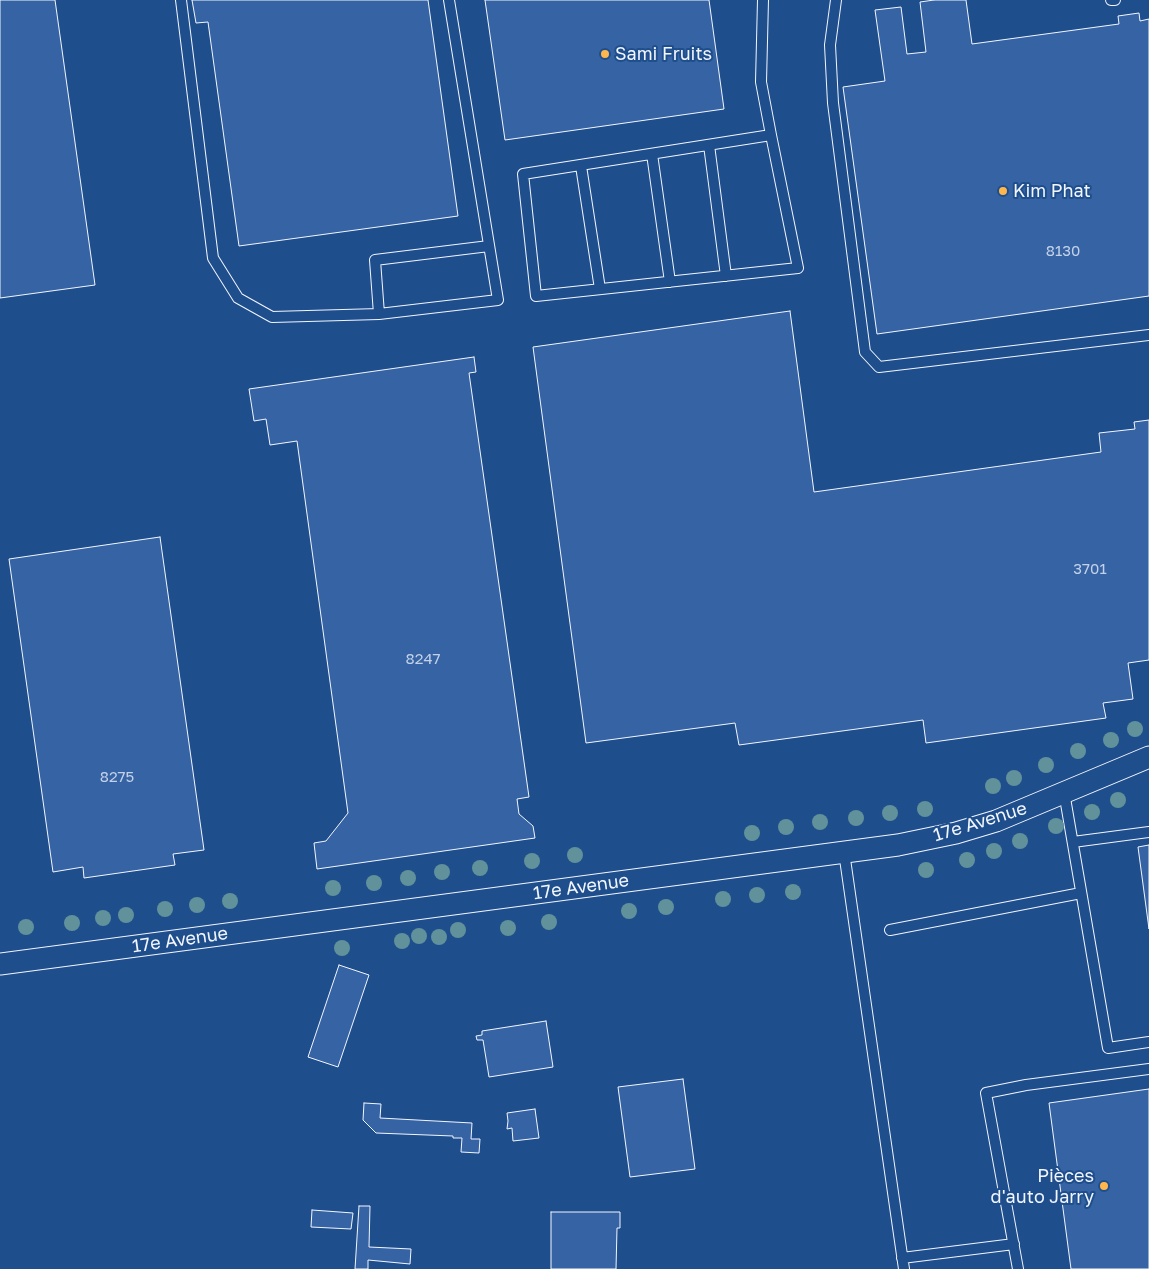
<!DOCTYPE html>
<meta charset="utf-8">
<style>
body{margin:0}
canvas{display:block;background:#1f4e8c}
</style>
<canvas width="1149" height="1269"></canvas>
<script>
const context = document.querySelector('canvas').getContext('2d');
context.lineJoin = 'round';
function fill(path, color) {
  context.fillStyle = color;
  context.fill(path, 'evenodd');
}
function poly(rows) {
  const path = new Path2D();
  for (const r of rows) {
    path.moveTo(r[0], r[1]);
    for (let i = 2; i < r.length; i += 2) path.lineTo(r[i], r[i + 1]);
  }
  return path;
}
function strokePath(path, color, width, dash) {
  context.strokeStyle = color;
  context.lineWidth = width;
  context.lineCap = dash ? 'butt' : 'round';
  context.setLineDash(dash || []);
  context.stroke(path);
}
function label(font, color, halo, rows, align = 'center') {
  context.font = font + ' "Golos Text",sans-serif';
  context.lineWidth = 4;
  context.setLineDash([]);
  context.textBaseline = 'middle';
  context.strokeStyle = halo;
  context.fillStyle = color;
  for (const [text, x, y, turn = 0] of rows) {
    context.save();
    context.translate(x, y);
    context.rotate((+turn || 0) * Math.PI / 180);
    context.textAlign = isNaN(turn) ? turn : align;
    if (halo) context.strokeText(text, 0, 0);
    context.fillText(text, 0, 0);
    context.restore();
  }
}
const building = poly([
 [0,0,55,0,95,285,0,298,0,0],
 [192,0,428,0,458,216,239,246,208,22,196,23,192,0],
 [485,0,709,0,724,109,505,140,485,0],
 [934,0,966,0,972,44,1119,24,1118,16,1139,13,1140,21,1149,19,1149,296,877,334,843,87,885,81,875,10,901,7,907,54,926,52,920,2,934,0],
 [790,311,814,492,1101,452,1099,433,1135,429,1134,422,1149,420,1149,660,1128,663,1133,699,1103,703,1106,718,926,743,923,720,739,745,735,723,586,743,533,347,790,311],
 [474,357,476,372,469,373,529,797,517,799,519,814,533,826,535,838,317,869,314,843,326,841,348,813,297,441,270,445,266,419,254,421,249,389,474,357],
 [160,537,204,850,173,854,175,865,84,878,83,867,53,872,9,559,160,537],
 [1149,845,1149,929,1138,847,1149,845],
 [339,965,369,975,338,1067,308,1057,339,965],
 [546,1021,553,1067,489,1077,483,1040,477,1040,476,1036,482,1035,482,1031,546,1021],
 [683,1079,695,1169,630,1177,618,1087,683,1079],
 [1149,1089,1149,1269,1071,1269,1049,1103,1149,1089],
 [364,1103,381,1104,380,1118,472,1123,471,1139,480,1139,479,1153,461,1152,462,1138,453,1138,453,1136,376,1133,363,1120,364,1103],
 [535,1109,539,1138,513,1141,512,1128,507,1129,508,1121,507,1113,535,1109],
 [359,1206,370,1206,369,1247,411,1249,410,1264,368,1260,368,1269,355,1269,359,1206],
 [312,1210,353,1213,351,1229,311,1227,312,1210],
 [551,1212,620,1212,620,1228,617,1228,616,1269,551,1269,551,1212]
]);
const service = poly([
 [181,0,213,258,238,298,272,317,379,314,498,300,449,0],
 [763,0,761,82,771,135,798,268,536,296,523,174,771,135],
 [836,0,830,45,833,103,865,352,879,367,1149,335],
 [1111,0,1115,0],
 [709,145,726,276],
 [652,154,670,282],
 [581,166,600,289],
 [379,314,375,260,489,246],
 [1064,792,1108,1048,1149,1042],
 [1073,842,1149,832],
 [844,852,904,1269],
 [890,930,1081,893],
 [902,1258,1014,1244],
 [1018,1269,986,1093,1026,1085,1149,1069]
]);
const minor = poly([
 [0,964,898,845,956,833,996,821,1149,757]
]);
const trees = [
 [1135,729],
 [1111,740],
 [1078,751],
 [1046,765],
 [1014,778],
 [993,786],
 [1118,800],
 [925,809],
 [1092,812],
 [890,813],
 [856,818],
 [820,822],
 [1056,826],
 [786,827],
 [752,833],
 [1020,841],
 [994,851],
 [575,855],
 [967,860],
 [532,861],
 [480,868],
 [926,870],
 [442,872],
 [408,878],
 [374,883],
 [333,888],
 [793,892],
 [757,895],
 [723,899],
 [230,901],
 [197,905],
 [666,907],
 [165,909],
 [629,911],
 [126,915],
 [103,918],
 [549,922],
 [72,923],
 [26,927],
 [508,928],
 [458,930],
 [419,936],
 [439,937],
 [402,941],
 [342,948]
];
const markers = [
 [605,54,5,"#ffb74d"],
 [1003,191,5,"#ffb74d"],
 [1104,1186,5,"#ffb74d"]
];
const numberNames = [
 ["8130",1063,251],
 ["3701",1090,569],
 ["8247",423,659],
 ["8275",117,777]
];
const poiNames = [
 ["Sami Fruits",615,54],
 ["Kim Phat",1013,191],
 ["Pièces",1094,1176,"right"],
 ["d'auto Jarry",1094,1197,"right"]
];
const streetNames = [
 ["17e Avenue",980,822,-17],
 ["17e Avenue",581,887,-8],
 ["17e Avenue",180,940,-8]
];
fill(building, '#3563a3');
strokePath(building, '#f2f6ff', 1);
strokePath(service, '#f2f6ff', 12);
strokePath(minor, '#f2f6ff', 23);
strokePath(service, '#1f4e8c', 10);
strokePath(minor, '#1f4e8c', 21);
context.fillStyle = '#61919a';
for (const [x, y] of trees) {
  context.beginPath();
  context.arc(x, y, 8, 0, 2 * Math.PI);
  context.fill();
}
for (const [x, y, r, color] of markers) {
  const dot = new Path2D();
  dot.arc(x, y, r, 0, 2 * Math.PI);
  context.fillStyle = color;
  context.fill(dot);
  strokePath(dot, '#1f4e8c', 2);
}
label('15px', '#c3d1e8', null, numberNames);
label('18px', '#f2f6ff', '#1f4e8c', poiNames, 'left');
label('18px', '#f2f6ff', '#1f4e8c', streetNames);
</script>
